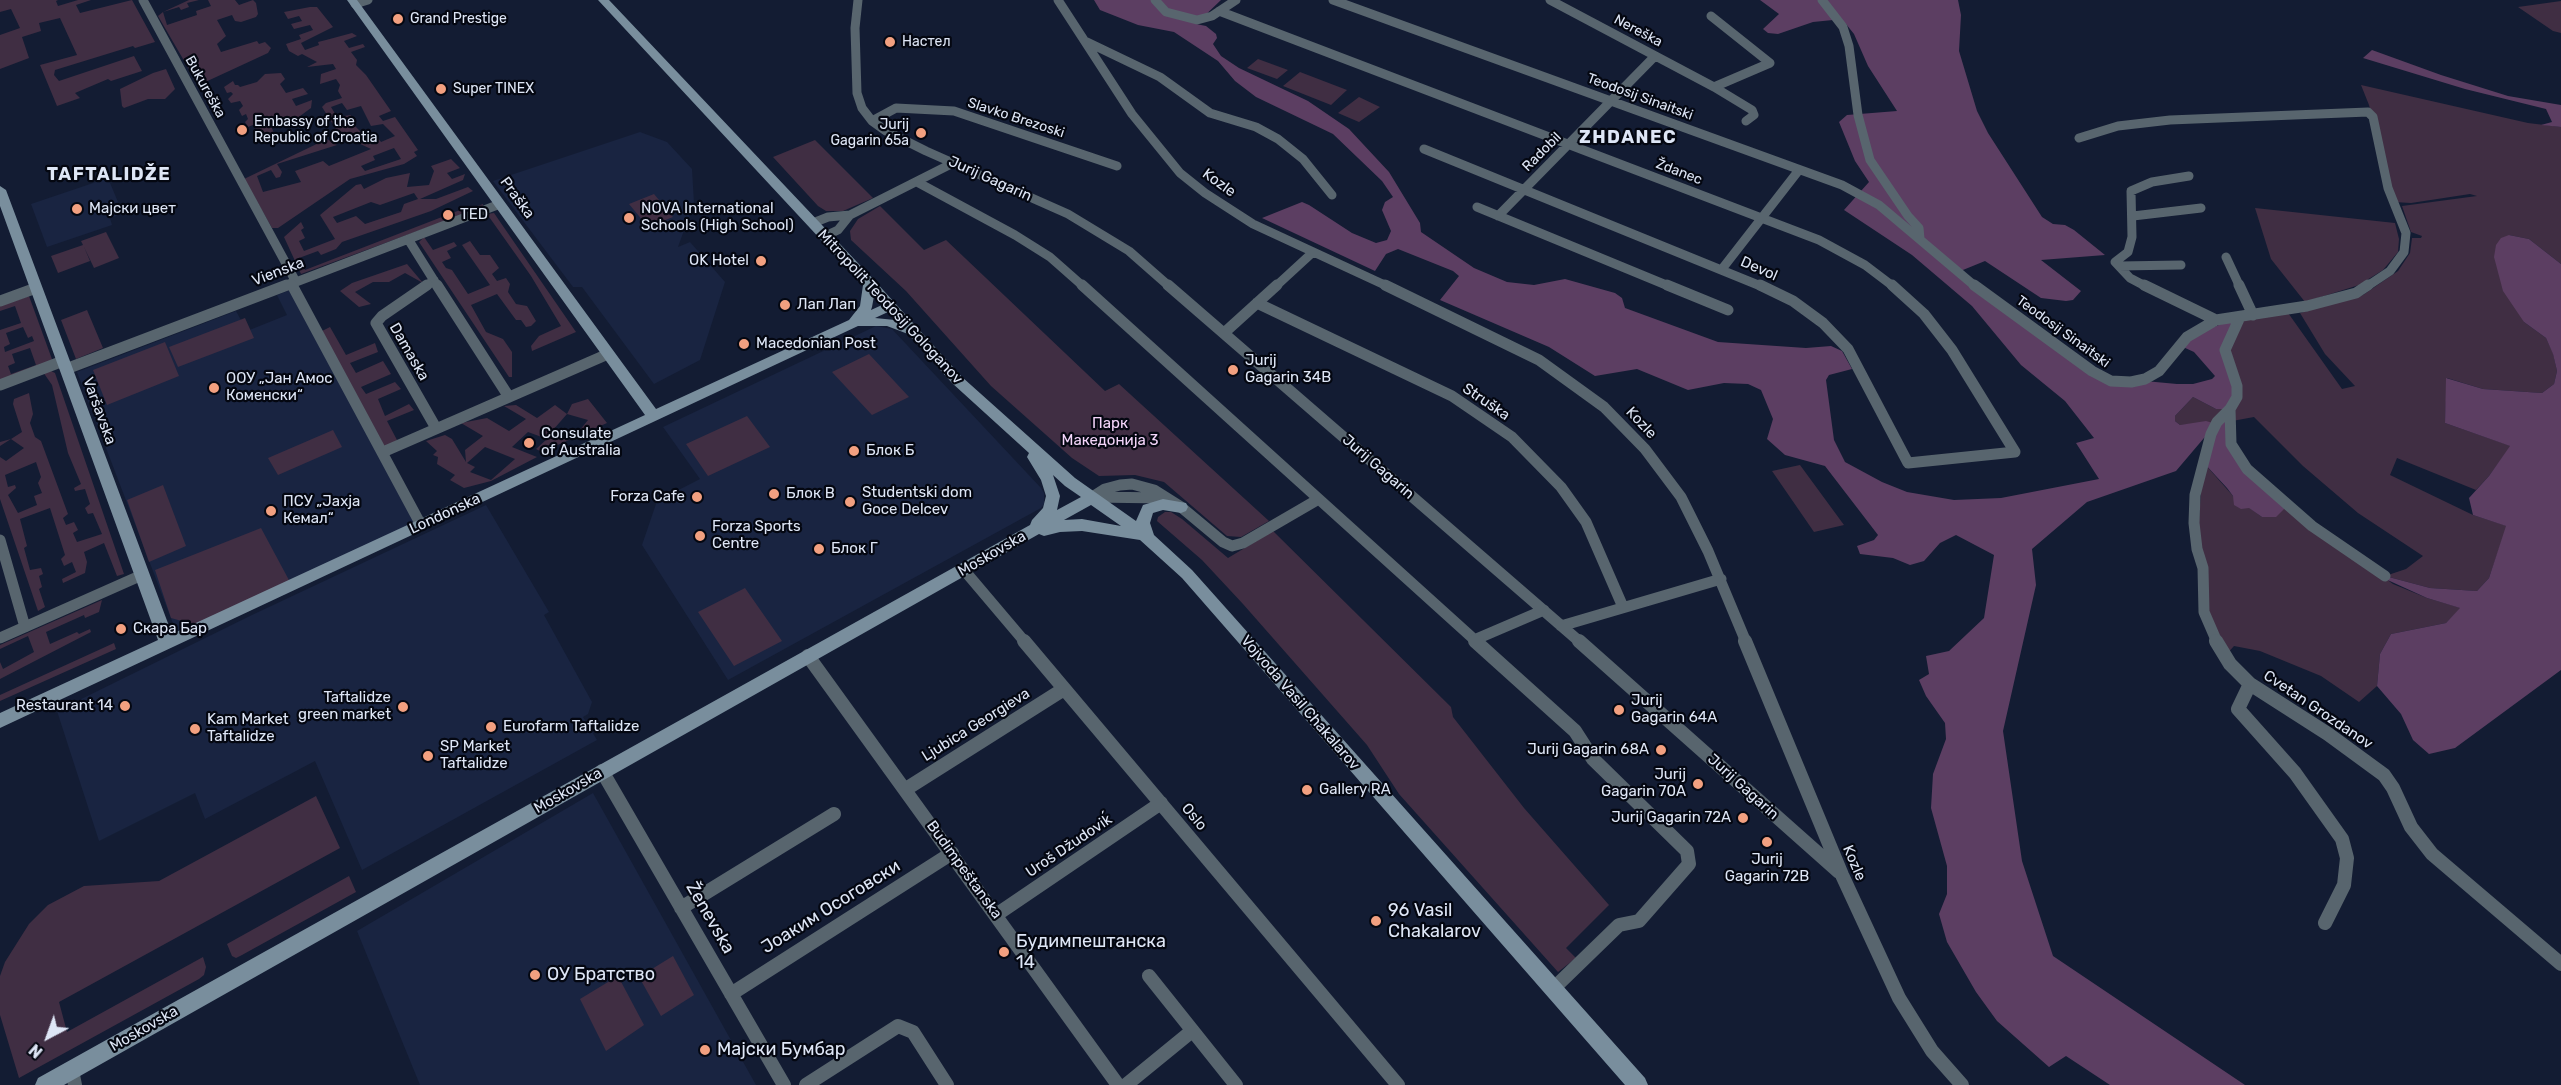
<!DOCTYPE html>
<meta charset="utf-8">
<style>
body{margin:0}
#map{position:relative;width:2561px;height:1085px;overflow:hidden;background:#131c33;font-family:Rubik,sans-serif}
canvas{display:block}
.north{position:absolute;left:18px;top:1007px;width:60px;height:60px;-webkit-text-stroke:4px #040711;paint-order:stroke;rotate:221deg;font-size:16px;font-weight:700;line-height:24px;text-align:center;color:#dee6f6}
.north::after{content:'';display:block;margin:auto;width:21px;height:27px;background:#dee6f6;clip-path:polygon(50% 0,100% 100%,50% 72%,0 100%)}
</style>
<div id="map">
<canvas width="2561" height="1085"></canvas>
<div class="north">N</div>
</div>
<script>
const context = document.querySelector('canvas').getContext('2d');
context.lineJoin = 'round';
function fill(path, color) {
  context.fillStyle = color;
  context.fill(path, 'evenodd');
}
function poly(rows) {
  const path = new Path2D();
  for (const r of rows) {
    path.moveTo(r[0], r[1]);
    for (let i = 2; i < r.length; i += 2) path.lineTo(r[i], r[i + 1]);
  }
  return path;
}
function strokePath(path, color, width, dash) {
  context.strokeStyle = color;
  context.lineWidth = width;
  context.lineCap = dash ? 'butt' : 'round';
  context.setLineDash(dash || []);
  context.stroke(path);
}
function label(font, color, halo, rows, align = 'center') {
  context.font = font + ' Rubik,sans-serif';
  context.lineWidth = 4.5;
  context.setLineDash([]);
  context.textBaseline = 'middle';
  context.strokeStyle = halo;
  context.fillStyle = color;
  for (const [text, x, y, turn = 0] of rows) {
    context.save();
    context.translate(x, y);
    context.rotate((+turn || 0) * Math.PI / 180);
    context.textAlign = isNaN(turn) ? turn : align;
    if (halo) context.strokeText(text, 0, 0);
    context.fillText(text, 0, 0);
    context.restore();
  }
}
const built = poly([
 [640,132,667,142,692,169,694,203,678,247,690,242,725,282,700,360,654,384,582,287,573,287,493,181],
 [108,178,123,214,110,218,112,225,47,247,31,204],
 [290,290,417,523,177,634,77,372,236,311,247,331,287,315,277,295],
 [876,326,892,329,1041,488,1044,493,1044,504,1041,508,728,680,642,545,657,501,700,479,663,427],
 [486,505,549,612,544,615,592,702,588,714,583,717,597,740,362,870,315,761,205,819,195,793,99,841,57,711,252,615],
 [593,793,756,1085,420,1085,357,931]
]);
const green = poly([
 [0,0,58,0,56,1,58,6,78,0,91,0,76,5,80,13,132,0,155,42,135,48,133,46,55,70,54,75,59,81,134,56,142,71,111,81,108,79,75,93,80,98,57,106,40,65,77,55,60,18,39,23,41,31,22,37,29,58,0,69,0,35,20,28,11,9,0,12],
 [189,0,199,0,187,3,189,7,181,10,179,7,163,12,167,25,197,15,196,11,211,6,208,0,235,0,239,5,253,0,256,3,258,14,256,17,241,22,235,21,232,15,217,20,226,36,217,44,221,52,257,41,259,44,265,42,271,48,268,53,201,84,197,83,158,16,163,12],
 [2561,1,2561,33,2553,31,2518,7],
 [310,7,317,7,333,27,301,43,305,50,319,45,318,42,326,40,352,33,357,36,344,41,349,48,363,44,365,47,351,52,357,60,356,65,366,75,391,111,379,116,383,121,395,117,418,150,414,152,417,156,404,164,350,179,278,228,272,228,244,179,327,139,337,145,277,164,282,172,280,177,276,178,271,170,257,176,263,192,301,182,295,171,323,161,329,166,371,149,339,134,322,107,326,103,342,98,338,91,340,85,336,79,320,84,321,74,336,69,333,64,307,67,317,62,302,54,298,56,289,51,286,44,301,39,299,35,313,30,310,25,294,29,291,24,302,21,299,16,288,19,284,12],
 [342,103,347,110,361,106,371,126,383,124,395,136,381,142,374,133,365,136,353,124,351,115,337,117,331,107],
 [394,148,401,159,365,171,361,166,375,160,373,156],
 [1258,59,1288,70,1277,79,1247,68],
 [166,69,175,89,165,99,148,99,124,108,122,106,120,89,153,73],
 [1300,72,1347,90,1331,105,1283,86],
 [281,73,285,79,280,84,286,93,303,88,308,94,292,99,296,106,312,100,311,108,296,119,271,126,276,138,265,142,253,125,248,127,245,122,248,119,246,114,242,116,239,110,243,106,240,101,231,103,228,99,233,94,231,92,227,93,224,87,233,81,235,85,238,85,240,87,257,82,265,74],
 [2361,85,2528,123,2561,127,2561,264,2529,239,2509,235,2524,322,2546,338,2553,353,2557,371,2554,384,2542,393,2483,389,2447,378,2445,423,2511,446,2489,476,2476,490,2397,458,2390,475,2473,515,2507,526,2489,578,2477,591,2430,588,2385,576,2406,569,2423,556,2358,513,2303,466,2254,417,2216,424,2180,425,2175,421,2175,416,2193,397,2216,409,2225,350,2240,317,2286,310,2342,389,2355,386,2325,354,2300,313,2363,295,2398,271,2410,253,2412,238,2421,238,2422,236,2411,232,2402,206,2477,196,2470,194,2411,203,2394,202,2369,105],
 [1359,97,1380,107,1359,122,1338,113],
 [815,140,873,198,843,211,826,211,818,206,773,157],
 [451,159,460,168,447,173,452,179,465,174,463,180,420,199,436,199,468,187,473,191,431,211,342,242,336,249,321,255,318,251,299,258,305,270,460,210,462,212,483,204,483,207,301,274,284,237,301,222,304,228,301,230,305,238,299,241,304,251,335,239,320,215,356,185,361,184,364,189,386,178,410,173,407,187,429,185,434,171,431,166],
 [414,193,418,199,404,204,401,212,365,224,356,216,337,223,333,217,371,202,380,205],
 [654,194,673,217,648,227,629,204],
 [880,206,924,250,946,240,1105,391,1119,384,1269,521,1241,537,1227,536,1164,482,1135,475,1099,476,1072,458,991,386,906,291,851,240,850,231,858,219],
 [2255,208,2395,223,2399,239,2398,252,2383,270,2359,285,2305,302,2271,259],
 [494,213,576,332,532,351,531,346,539,336,561,326,531,276,487,214],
 [106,232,119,258,94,268,84,247,90,261,58,273,51,256,83,245,81,241],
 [424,237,433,250,454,242,457,246,447,251,451,258,442,262,446,268,452,270,468,294,490,285,462,245,470,241,480,255,490,255,499,268,492,274,497,281,506,278,510,284,508,292,516,304,527,306,536,321,531,326,526,327,521,320,516,320,497,294,471,305,486,332,503,339,512,352,512,377,509,377,419,242],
 [407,264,423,283,405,273,389,282,373,282,355,292,371,304,359,307,340,291,352,283],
 [29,296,53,362,3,380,0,379,0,330,21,323,15,306,0,311,0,306],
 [23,327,28,338,32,336,34,341,5,352,4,347,10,344,6,333],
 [30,348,36,365,11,374,8,366,15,363,12,354],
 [87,310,103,348,76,359,61,320],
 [245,318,254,338,178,367,169,347],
 [330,327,346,355,375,343,378,352,350,363,356,373,383,361,391,374,361,387,366,394,395,382,401,389,378,399,385,416,409,404,414,410,387,421,397,440,382,450,318,333],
 [165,342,179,376,107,405,93,370],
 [869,354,909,397,872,415,832,372],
 [51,371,55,373,124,574,117,576,104,543,84,552,87,562,85,573,63,583,62,579,76,572,72,562,64,566,61,559,65,555,50,508,20,519,27,546,24,548,30,570,41,568,43,574,39,576,42,587,39,589,45,607,38,611,0,499,0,457,6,461,24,448,11,439,0,446,0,442,11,439,22,432,13,404,14,399,29,393,33,414,30,423,35,437,41,441,68,514,63,518,66,525,74,522,78,530,73,533,77,542,102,534,93,513,88,514,85,508,90,504,85,489,75,491,74,488,81,484,68,453,52,385,43,372],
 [36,462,41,477,38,483,42,493,34,496,37,505,18,513,8,495,16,488,15,485,8,487,5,475],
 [588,399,607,423,542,452,536,449,547,439,528,432,512,447,537,457,491,481,464,488,450,480,455,475,437,464,438,457,433,455,437,451,426,441,445,435,452,439,466,462,465,450,483,436,461,423,487,418,509,431,526,419,504,406,516,405,537,418,555,405,567,414,572,404],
 [567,414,588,420,575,436,553,430],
 [485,447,515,459,491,480,470,472,475,467,467,463],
 [747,416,770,447,708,476,686,444],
 [333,430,342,447,278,475,268,458],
 [2203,462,2233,496,2262,517,2287,506,2393,584,2427,598,2461,608,2446,623,2391,634,2380,654,2377,686,2359,702,2321,676,2260,651,2234,646,2225,656,2214,638,2197,549],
 [1800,465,1844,525,1814,532,1772,471],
 [163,485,186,546,149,562,127,500],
 [1165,512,1171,512,1182,519,1228,558,1273,531,1451,707,1453,717,1524,808,1609,905,1566,948,1576,958,1558,972,1399,794,1367,745,1243,604,1202,560,1157,521,1158,517],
 [261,528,290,582,196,625,171,618,155,570],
 [745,588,782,641,734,666,698,612],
 [102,600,99,612,85,618,84,615,46,632,50,644,77,632,79,634,90,629,91,632,0,679,0,662,3,669,34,652,28,636,0,649,0,645],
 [114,643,116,649,0,701,0,695],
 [316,796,340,848,59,1002,67,1032,203,957,206,967,204,975,199,979,19,1078,0,1015,0,976,5,962,29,924,48,905,84,886,159,881],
 [349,876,356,892,242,955,236,958,232,956,227,944],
 [673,956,694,995,661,1016,639,977],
 [618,976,644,1025,606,1051,580,999]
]);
const forest = poly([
 [1094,0,1221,0,1196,24,1206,26,1216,34,1217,38,1213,44,1221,56,1239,68,1308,101,1349,129,1389,172,1420,223,1421,232,1474,268,1507,282,1534,285,1565,279,1615,293,1622,298,1625,308,1718,342,1806,348,1831,346,1842,351,1852,369,1829,375,1826,380,1834,440,1845,462,1882,482,1907,492,1954,500,2001,498,2099,479,2076,443,2094,438,2065,401,2021,365,1972,306,1912,255,1844,210,1869,182,1855,161,1839,122,1847,115,1897,111,1868,66,1854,34,1846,24,1833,20,1813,22,1778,34,1768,33,1763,29,1779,14,1760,0,1958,0,1961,15,1959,51,1977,111,1988,133,2042,217,2053,224,2065,225,2074,230,2105,255,2041,260,2081,291,2073,300,2066,301,2041,298,1985,261,1958,272,2102,377,2177,384,2193,384,2212,379,2215,376,2194,352,2183,347,2187,337,2240,317,2226,346,2234,377,2231,444,2287,506,2276,517,2262,517,2249,508,2241,509,2234,505,2233,496,2227,488,2203,462,2210,435,2204,438,2176,471,2087,502,2032,549,2036,585,2003,731,2022,861,2053,956,2245,1085,2110,1085,2066,1056,2049,1067,1997,1021,1976,992,1947,942,1939,914,1947,894,1947,866,1931,808,1933,774,1946,739,1945,723,1926,696,1919,680,1929,674,1926,656,1949,651,1984,618,1994,555,1956,535,1940,543,1924,561,1910,565,1893,558,1860,554,1857,546,1874,540,1878,535,1825,466,1785,455,1767,439,1773,419,1761,390,1748,384,1724,383,1688,390,1637,369,1595,376,1549,347,1440,300,1459,276,1453,271,1398,249,1386,254,1375,271,1262,218,1302,202,1309,205,1352,233,1376,243,1387,240,1391,231,1382,210,1385,202,1393,197,1382,181,1333,134,1256,97,1235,81,1218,61,1174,32,1138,25,1100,10],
 [2193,397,2216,409,2224,409,2216,424,2206,421,2180,425,2175,421,2175,416],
 [2372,50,2441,75,2508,96,2561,105,2561,127,2541,125,2552,122,2546,109,2465,89,2363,58],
 [2509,235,2529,239,2561,264,2561,670,2455,748,2429,754,2413,740,2401,714,2377,686,2380,654,2391,634,2446,623,2460,608,2427,598,2381,577,2385,576,2430,588,2477,591,2489,578,2506,526,2473,515,2469,498,2489,476,2510,446,2445,423,2446,378,2483,389,2542,393,2554,384,2557,371,2553,354,2546,338,2524,322,2503,291,2494,257,2496,245,2501,238]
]);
const streetFar2 = poly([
 [143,0,296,282],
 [858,0,855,28,857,93,862,108,872,121,886,131,926,151,1068,214,1129,251,1170,287],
 [1058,0,1132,114,1180,173,1205,193,1253,224,1389,287],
 [1155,0,1166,12,1197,20,1212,16,1236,0],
 [1333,0,1842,185,1879,205,1976,287],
 [1550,0,1714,87,1752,110,1754,115,1746,121],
 [1822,0,1843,27,1849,46,1858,115,1870,160,1908,216,1919,228,1920,239],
 [355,4,368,0],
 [1219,11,1819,240,1865,265,1894,287],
 [1711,16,1770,63,1714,87],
 [1085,41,1160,77,1210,113,1256,127,1278,139,1303,159,1332,195],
 [872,121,896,108,954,111,1117,166],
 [2079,138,2118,126,2170,120,2368,112,2373,117,2388,188,2406,233,2404,252,2390,271,2366,287],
 [1424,149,1763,287],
 [917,182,1015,235,1050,257,1084,287],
 [1477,207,1671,287],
 [1498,216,1655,56],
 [2133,216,2201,208],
 [813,223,828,217,850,215,953,163],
 [825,236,838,230,850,215],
 [408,239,438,287],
 [2226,257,2240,287],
 [2119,266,2181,265],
 [1722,269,1799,170],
 [291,283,293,287],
 [283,287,500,204],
 [425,287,434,280],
 [1275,287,1312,253],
 [2147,287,2130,278,2115,262,2128,252,2132,237,2131,191,2152,182,2189,176]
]);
const streetFar1 = poly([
 [292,285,421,525],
 [427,285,382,316,376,323,436,428],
 [437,285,509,397],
 [1082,285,1477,642],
 [1168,285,1580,642],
 [1385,285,1539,360,1604,407,1645,449,1681,497,1708,551,1746,642],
 [1667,285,1728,310],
 [1760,285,1793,301,1823,323,1848,349,1908,463,2015,452,1952,350,1924,314,1892,285],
 [1974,285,2092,371,2111,381,2131,382,2145,379,2159,371,2187,337,2216,320,2307,306,2356,293,2368,285],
 [2144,285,2216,320],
 [2239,285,2253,315],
 [0,301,36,288],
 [1257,303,1452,396,1512,437,1561,487,1586,522,1623,607],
 [1224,333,1277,285],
 [66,369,287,285],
 [0,385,63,361],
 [2230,409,2231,444,2247,469,2312,526,2385,576],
 [383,452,608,354],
 [1092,497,1165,498],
 [1091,498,1105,489,1120,485,1132,484,1154,490,1181,507,1223,542,1232,546,1243,543,1317,500],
 [0,540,25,627],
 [964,570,1025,642],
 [1561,626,1721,579],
 [0,638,142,575],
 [1474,640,1544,610],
 [2217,642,2204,612,2203,568,2197,549,2194,523,2195,495,2211,434,2217,422,2230,409,2237,397,2237,386,2225,350,2240,317]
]);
const street = poly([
 [1024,641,1398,1085],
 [1475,641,1575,731,1593,759,1687,851,1689,864,1639,921,1619,925,1553,989],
 [1579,641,1839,872],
 [1745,641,1842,875,1899,998,1932,1051,1962,1085],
 [2216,641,2230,664,2250,684],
 [808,656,1118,1085],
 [602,771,784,1085],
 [906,789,1064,689],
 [681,908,834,814],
 [996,915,1161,803],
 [2325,923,2344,885,2347,858,2342,839,2295,773,2238,709,2250,684,2328,734,2384,775,2393,788,2411,827,2432,854,2561,964],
 [1149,976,1236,1085],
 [731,994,952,853],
 [72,1070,75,1085],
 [806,1085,898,1026,913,1032,947,1085],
 [1126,1085,1192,1031]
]);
const secondary = poly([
 [347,0,357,0,656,409,849,320,860,306,863,285,598,0,609,0,874,280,962,377,1075,478,1136,521,1143,505,1163,499,1186,503,1188,507,1186,511,1181,513,1163,510,1153,513,1150,523,1154,535,1192,570,1645,1078,1648,1085,1625,1085,1182,578,1140,540,1082,531,1060,532,1044,536,1039,534,64,1085,35,1085,38,1078,1030,525,1032,520,1043,508,1046,496,1041,480,1027,457,1029,453,952,383,908,334,887,326,858,326,0,728,0,713,158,640,0,206,0,186,6,190,172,634,645,415,347,0],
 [874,296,882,305,871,310,872,307,874,296],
 [888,312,895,320,875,318,888,312],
 [1053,475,1065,486,1081,497,1057,510,1060,496,1053,475],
 [1091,505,1121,526,1082,519,1064,520,1091,505]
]);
const markers = [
 [398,19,6,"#f2a080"],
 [890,42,6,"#f2a080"],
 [441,89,6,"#f2a080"],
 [242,130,6,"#f2a080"],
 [921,133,6,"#f2a080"],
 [77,209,6,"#f2a080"],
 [448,215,6,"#f2a080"],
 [629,218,6,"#f2a080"],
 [761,261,6,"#f2a080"],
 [785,305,6,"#f2a080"],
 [744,344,6,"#f2a080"],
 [1233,370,6,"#f2a080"],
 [214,388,6,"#f2a080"],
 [529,443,6,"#f2a080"],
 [854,451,6,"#f2a080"],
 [774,494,6,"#f2a080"],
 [697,497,6,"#f2a080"],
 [850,502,6,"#f2a080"],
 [271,511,6,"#f2a080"],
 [700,536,6,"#f2a080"],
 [819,549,6,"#f2a080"],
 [121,629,6,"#f2a080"],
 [125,706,6,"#f2a080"],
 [403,707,6,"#f2a080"],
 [1619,710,6,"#f2a080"],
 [491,727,6,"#f2a080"],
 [195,729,6,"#f2a080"],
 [1661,750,6,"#f2a080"],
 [428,756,6,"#f2a080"],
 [1698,784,6,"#f2a080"],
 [1307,790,6,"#f2a080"],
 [1743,818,6,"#f2a080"],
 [1767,842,6,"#f2a080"],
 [1376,921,6,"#f2a080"],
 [1004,952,6,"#f2a080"],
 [535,975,6,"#f2a080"],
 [705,1050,6,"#f2a080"]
];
const farPoinames = [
 ["Grand Prestige",410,19],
 ["Настел",902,42],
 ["Super TINEX",453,89],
 ["Embassy of the",254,122],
 ["Republic of Croatia",254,138],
 ["Jurij",909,125,"right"],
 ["Gagarin 65a",909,141,"right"]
];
const farStreetnames = [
 ["Nereška",1638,31,28],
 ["Bukureška",205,87,61],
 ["Teodosij Sinaitski",1640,97,20],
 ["Slavko Brezoski",1016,118,18],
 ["Radobil",1542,152,-45],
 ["Ždanec",1679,172,21],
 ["Teodosij Sinaitski",2063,332,36]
];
const streetNames = [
 ["Jurij Gagarin",990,179,24],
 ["Kozle",1219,183,36],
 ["Praška",517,198,54],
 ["Devol",1759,269,24],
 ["Vienska",278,272,-21],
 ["Mitropolit Teodosij Gologanov",890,307,47],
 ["Damaska",409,352,60],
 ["Struška",1486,402,34],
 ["Varšavska",99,411,70],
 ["Kozle",1641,423,47],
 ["Jurij Gagarin",1378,467,41],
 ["Londonska",445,514,-25],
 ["Moskovska",992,554,-30],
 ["Vojvoda Vasil Chakalarov",1300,703,49],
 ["Cvetan Grozdanov",2318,710,34],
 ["Ljubica Georgieva",976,725,-32],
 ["Jurij Gagarin",1743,787,42],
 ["Moskovska",568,791,-30],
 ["Oslo",1194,817,50],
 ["Uroš Džudoviḱ",1069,846,-34],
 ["Kozle",1854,863,67],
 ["Budimpeštanska",964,870,54],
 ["Moskovska",144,1029,-30]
];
const poiNames = [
 ["Мајски цвет",89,209],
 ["NOVA International",641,209],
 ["Schools (High School)",641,226],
 ["TED",460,215],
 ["OK Hotel",749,261,"right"],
 ["Лап Лап",797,305],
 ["Macedonian Post",756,344],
 ["Jurij",1245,361],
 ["Gagarin 34B",1245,378],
 ["ООУ „Јан Амос",226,379],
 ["Коменски“",226,396],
 ["Consulate",541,434],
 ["of Australia",541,451],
 ["Блок Б",866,451],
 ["Studentski dom",862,493],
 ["Goce Delcev",862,510],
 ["Блок В",786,494],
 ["Forza Cafe",685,497,"right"],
 ["ПСУ „Јахја",283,502],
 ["Кемал“",283,519],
 ["Forza Sports",712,527],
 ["Centre",712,544],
 ["Блок Г",831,549],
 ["Скара Бар",133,629],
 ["Taftalidze",391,698,"right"],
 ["green market",391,715,"right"],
 ["Jurij",1631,701],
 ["Gagarin 64А",1631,718],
 ["Restaurant 14",113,706,"right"],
 ["Kam Market",207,720],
 ["Taftalidze",207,737],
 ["Eurofarm Taftalidze",503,727],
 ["SP Market",440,747],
 ["Taftalidze",440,764],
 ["Jurij Gagarin 68A",1649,750,"right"],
 ["Jurij",1686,775,"right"],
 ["Gagarin 70A",1686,792,"right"],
 ["Gallery RA",1319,790],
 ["Jurij Gagarin 72A",1731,818,"right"],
 ["Jurij",1767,860,"center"],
 ["Gagarin 72B",1767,877,"center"]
];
const parkNames = [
 ["Парк",1110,424],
 ["Македонија 3",1110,441]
];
const farDistrictnames = [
 ["ZHDANEC",1628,138],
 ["TAFTALIDŽE",109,175]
];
const nearStreetnames = [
 ["Јоаким Осоговски",831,907,-32],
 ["Ženevska",710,918,60]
];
const nearPoinames = [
 ["96 Vasil",1388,911],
 ["Chakalarov",1388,932],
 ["Будимпештанска",1016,942],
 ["14",1016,963],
 ["ОУ Братство",547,975],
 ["Мајски Бумбар",717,1050]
];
fill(built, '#192441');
fill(green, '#402e43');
fill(forest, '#5c3e62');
strokePath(streetFar2, '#58656e', 9);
strokePath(streetFar1, '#58656e', 11);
strokePath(street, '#58656e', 14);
fill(secondary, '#798e9d');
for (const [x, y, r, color] of markers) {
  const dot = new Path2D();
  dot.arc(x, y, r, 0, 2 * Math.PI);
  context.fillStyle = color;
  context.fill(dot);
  strokePath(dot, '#040711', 2);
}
label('14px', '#dee6f6', '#040711', farPoinames, 'left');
label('14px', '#dee6f6', '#040711', farStreetnames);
label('15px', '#dee6f6', '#040711', streetNames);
label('15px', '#dee6f6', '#040711', poiNames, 'left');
label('15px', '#f4d5fa', '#040711', parkNames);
context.letterSpacing = '1.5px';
label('bold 18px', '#dee6f6', '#040711', farDistrictnames);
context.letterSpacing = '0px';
label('18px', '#dee6f6', '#040711', nearStreetnames);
label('18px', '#dee6f6', '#040711', nearPoinames, 'left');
</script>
